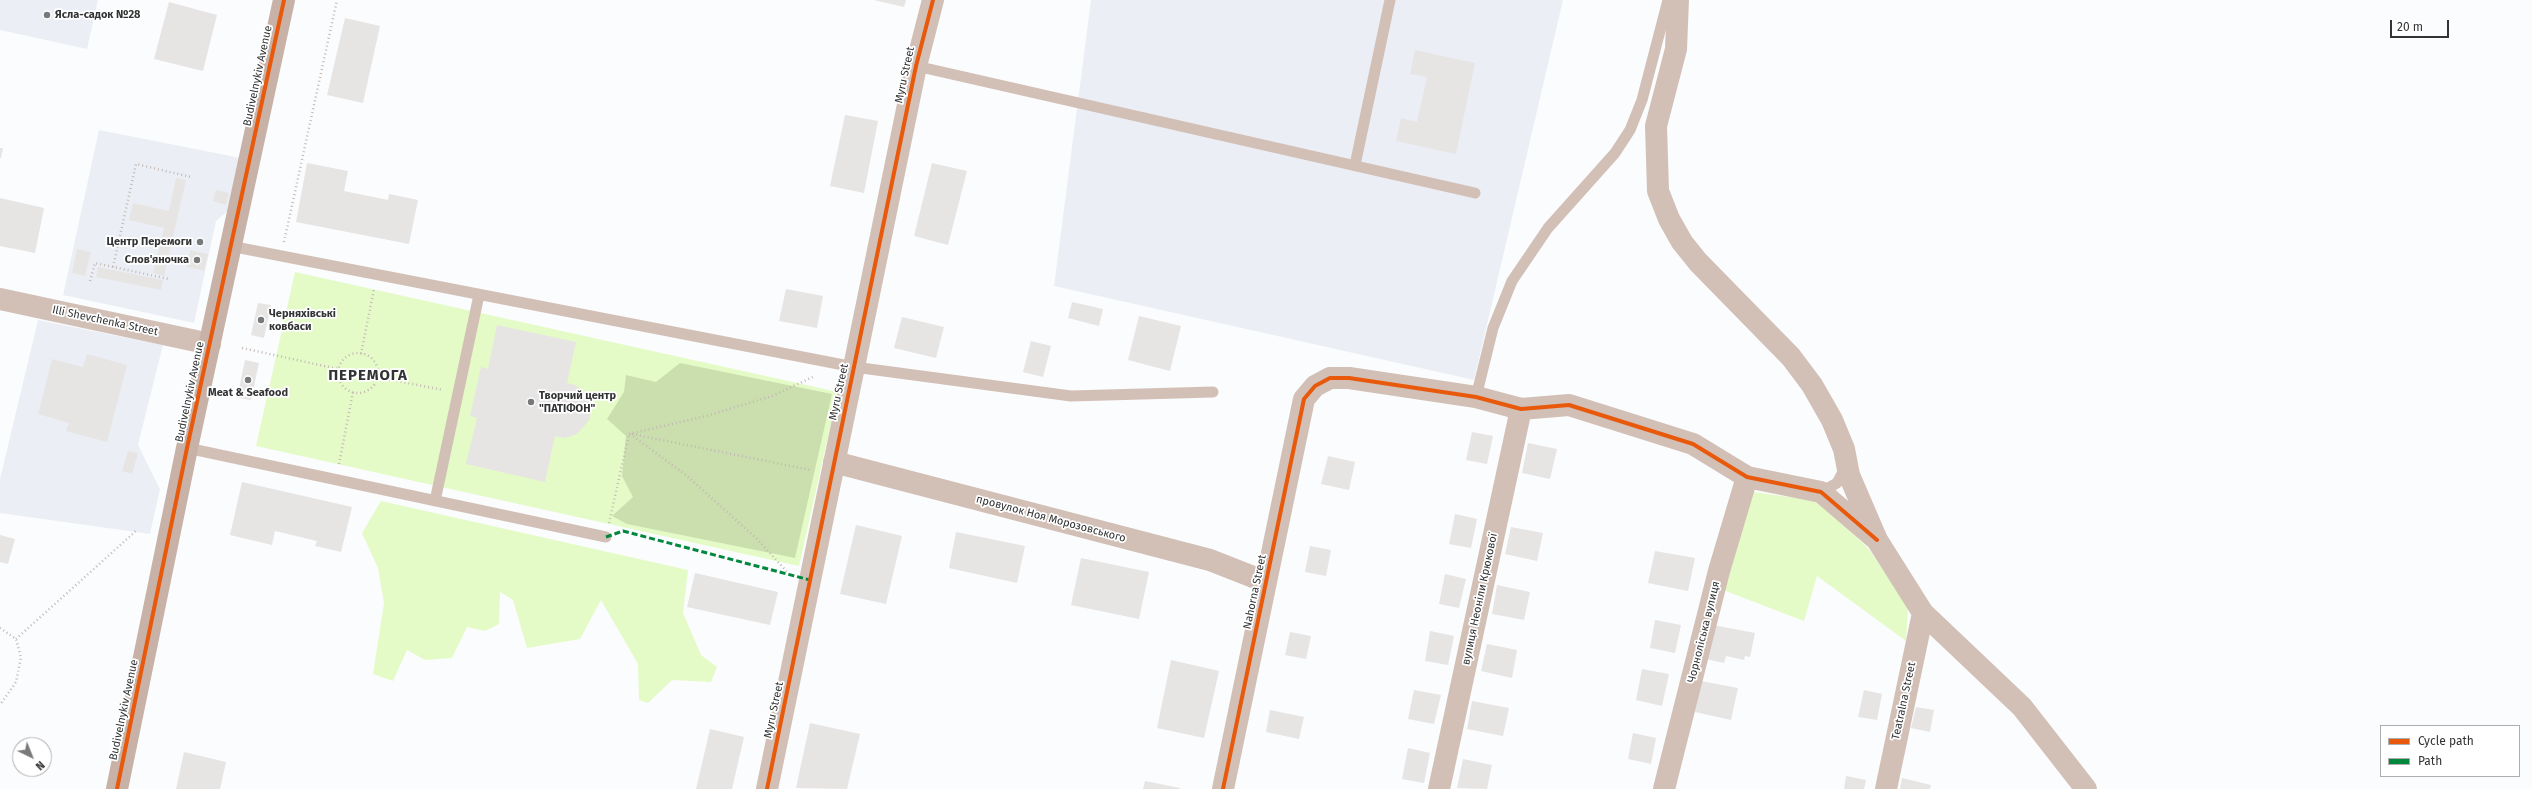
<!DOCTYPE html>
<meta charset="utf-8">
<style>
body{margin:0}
#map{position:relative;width:2532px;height:789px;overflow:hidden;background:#fbfcfe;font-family:"Fira Sans",sans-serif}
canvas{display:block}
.legend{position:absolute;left:2380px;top:725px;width:140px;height:52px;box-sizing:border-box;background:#fff;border:1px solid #adadae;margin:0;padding:5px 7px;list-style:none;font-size:12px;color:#323334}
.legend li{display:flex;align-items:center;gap:8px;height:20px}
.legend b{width:20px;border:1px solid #adadae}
.north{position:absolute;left:12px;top:737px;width:40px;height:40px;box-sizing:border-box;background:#fff;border:1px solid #adadae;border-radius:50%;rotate:137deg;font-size:11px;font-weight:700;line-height:16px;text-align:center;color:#323334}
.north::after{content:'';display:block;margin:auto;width:14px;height:18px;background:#78797b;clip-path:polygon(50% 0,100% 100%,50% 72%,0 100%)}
.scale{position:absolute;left:2390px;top:20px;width:59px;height:18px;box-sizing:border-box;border:2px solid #323334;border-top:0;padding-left:5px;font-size:12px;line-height:14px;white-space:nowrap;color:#323334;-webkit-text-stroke:3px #fff;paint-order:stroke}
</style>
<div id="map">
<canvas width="2532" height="789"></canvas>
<ul class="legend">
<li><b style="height:5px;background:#e8590c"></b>Cycle path</li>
<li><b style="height:5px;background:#00873e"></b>Path</li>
</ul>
<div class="north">N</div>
<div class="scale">20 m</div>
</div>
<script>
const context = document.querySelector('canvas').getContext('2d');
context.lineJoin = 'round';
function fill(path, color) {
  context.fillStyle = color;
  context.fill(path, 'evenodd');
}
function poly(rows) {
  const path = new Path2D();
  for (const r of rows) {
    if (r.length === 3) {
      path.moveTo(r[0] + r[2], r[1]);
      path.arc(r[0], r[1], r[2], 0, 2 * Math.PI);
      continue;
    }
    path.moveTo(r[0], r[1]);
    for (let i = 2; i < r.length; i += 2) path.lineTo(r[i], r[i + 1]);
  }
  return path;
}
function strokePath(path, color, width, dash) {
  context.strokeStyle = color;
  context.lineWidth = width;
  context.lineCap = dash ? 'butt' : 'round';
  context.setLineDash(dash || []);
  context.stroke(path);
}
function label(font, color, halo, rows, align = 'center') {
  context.font = font + ' "Fira Sans",sans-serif';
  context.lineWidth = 3.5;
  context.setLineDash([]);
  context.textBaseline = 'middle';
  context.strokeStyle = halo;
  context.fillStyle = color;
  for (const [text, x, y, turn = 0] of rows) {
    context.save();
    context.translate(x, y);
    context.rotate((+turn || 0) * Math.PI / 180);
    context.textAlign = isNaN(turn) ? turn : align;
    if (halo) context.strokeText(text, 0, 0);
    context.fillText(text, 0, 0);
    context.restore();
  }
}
const built = poly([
 [0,0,98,0,87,49,0,30],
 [1091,0,1563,0,1474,380,1054,286],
 [99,130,241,158,230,209,216,221,194,323,63,295],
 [38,320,163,345,138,445,160,489,150,534,0,513,0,479]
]);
const green = poly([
 [295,272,838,392,799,566,256,446],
 [1753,492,1818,501,1868,548,1908,606,1906,641,1817,576,1804,621,1723,590],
 [381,501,688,570,683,613,701,655,717,667,711,682,672,680,648,703,639,700,638,664,601,600,580,639,527,648,513,600,500,592,499,624,485,631,467,627,452,658,425,660,407,650,393,681,373,674,384,603,378,568,362,533]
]);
const forest = poly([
 [680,363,832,394,795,558,627,524,612,516,633,497,622,476,626,436,607,419,624,392,626,375,656,382]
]);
const building = poly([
 [874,0,906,0,904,7],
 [169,2,217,15,203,71,154,59],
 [345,18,380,26,363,103,327,95],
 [1415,50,1475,63,1456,154,1396,141,1401,118,1417,122,1427,77,1410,74],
 [845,115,878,121,864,193,830,186],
 [0,148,3,148,1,158,0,158],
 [307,163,348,171,344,191,388,200,389,194,418,200,409,244,296,222],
 [932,163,967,171,948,245,914,236],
 [176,178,186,180,164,276,153,273,164,228,129,220,133,203,169,211],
 [216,190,229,193,226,205,213,201],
 [0,198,44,208,35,253,0,246],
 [77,249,91,252,85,276,72,273],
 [190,250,208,254,204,271,187,267],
 [98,267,163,280,161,290,96,277],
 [786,289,823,296,817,328,779,321],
 [1072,302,1103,309,1099,326,1068,318],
 [258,303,271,305,264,338,251,335],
 [1139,316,1181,326,1170,371,1128,360],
 [902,317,944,327,936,358,894,348],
 [497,325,576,342,567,383,575,385,585,393,591,405,590,419,577,434,565,438,555,436,545,482,466,464,477,418,470,416,481,367,488,369],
 [1031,341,1051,346,1043,377,1023,372],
 [87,354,127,365,107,442,66,431,69,423,38,414,52,359,83,367],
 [245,360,259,363,251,400,237,398],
 [1472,432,1493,436,1487,464,1466,460],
 [1528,443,1557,449,1550,479,1522,473],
 [128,451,138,453,132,474,122,471],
 [1328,456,1355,462,1349,490,1321,484],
 [242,482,352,507,341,552,315,546,317,541,275,531,272,545,230,535],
 [1455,514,1477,519,1471,548,1449,544],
 [856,525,902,536,886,604,840,594],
 [1511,527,1543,533,1537,561,1505,554],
 [956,532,1025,546,1017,583,949,568],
 [0,535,15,539,8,564,0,562],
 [1310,546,1331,550,1326,576,1305,572],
 [1655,551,1695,558,1688,591,1648,583],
 [1081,558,1149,572,1139,619,1071,605],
 [695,573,778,592,770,625,687,607],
 [1445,574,1466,579,1459,608,1439,604],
 [1497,585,1530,592,1524,620,1492,614],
 [1655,620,1681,625,1675,653,1650,648],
 [1713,625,1755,633,1750,657,1745,656,1744,660,1726,656,1724,663,1706,659],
 [1430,631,1454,636,1448,665,1425,661],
 [1290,632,1311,636,1306,659,1285,655],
 [1487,644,1517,650,1512,678,1481,671],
 [1171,660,1219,671,1204,738,1157,728],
 [1642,669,1669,674,1662,706,1636,700],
 [1701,681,1738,688,1731,720,1695,712],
 [1414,690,1441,695,1434,724,1408,719],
 [1864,690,1882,694,1877,720,1858,717],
 [1472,701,1509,708,1503,736,1467,729],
 [1916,707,1934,710,1930,732,1911,728],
 [1270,710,1304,717,1299,739,1266,732],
 [810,723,860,734,847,789,796,788],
 [710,729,744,737,732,789,696,789],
 [1633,733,1656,738,1651,764,1628,759],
 [1408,748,1430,753,1424,783,1402,779],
 [184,752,226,762,220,789,176,789],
 [1463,759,1492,765,1487,789,1457,788],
 [1846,776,1866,780,1864,789,1844,789],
 [1902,778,1931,785,1930,789,1900,789],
 [1145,781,1180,788,1180,789,1143,789]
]);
const path = poly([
 [284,242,337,0],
 [113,267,136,164,191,177],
 [90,281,95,263,169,279],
 [242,348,338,369],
 [358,373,20],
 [361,354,374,289],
 [377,377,443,390],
 [629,434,706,416,772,396,815,376],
 [630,434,687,476,757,539,789,574],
 [632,434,811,470],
 [339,464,353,392],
 [609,523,629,434],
 [0,628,16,639,21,657,16,682,0,705],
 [16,639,137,530]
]);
const lane = poly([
 [916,66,1475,193],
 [1355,165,1390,0],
 [230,246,854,367,1071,396,1213,392],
 [1476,397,1493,328,1512,281,1548,228,1615,153,1630,130,1642,100,1668,0],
 [187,448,606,537],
 [1821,492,1837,483,1845,468],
 [435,501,479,295]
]);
const street = poly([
 [1678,0,1676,49,1656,126,1658,191,1669,219,1682,242,1698,262,1791,357,1812,385,1832,420,1844,449,1849,475,1877,540,1923,613,2022,707,2086,789],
 [0,299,210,344],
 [834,462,1210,560,1266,582],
 [767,789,916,66,933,0],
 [1223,789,1304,399,1315,386,1330,378,1349,378,1476,397,1521,409,1569,405,1693,444,1747,477,1821,492,1877,540],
 [1439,789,1521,409],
 [1664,789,1719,571,1747,477],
 [1886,789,1923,613]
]);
const secondary = poly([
 [117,789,187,448,284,0]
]);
const quiet = poly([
 [606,537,623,531,810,580]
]);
const cycleway = poly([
 [117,789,187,448,284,0],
 [767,789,916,66,933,0],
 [1223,789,1304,399,1315,386,1330,378,1349,378,1476,397,1521,409,1569,405,1693,444,1747,477,1821,492,1877,540]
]);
const markers = [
 [47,15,4,"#78797b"],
 [200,242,4,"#78797b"],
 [197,260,4,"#78797b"],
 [261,320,4,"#78797b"],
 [248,380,4,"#78797b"],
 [531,402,4,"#78797b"]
];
const poiNames = [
 ["Ясла-садок №28",55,15],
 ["Центр Перемоги",192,242,"right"],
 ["Слов'яночка",189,260,"right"],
 ["Черняхівські",269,314],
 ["ковбаси",269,327],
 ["Meat & Seafood",248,393,"center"],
 ["Творчий центр",539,396],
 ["\"ПАТІФОН\"",539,409]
];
const streetNames = [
 ["Myru Street",905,75,-78],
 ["Budivelnykiv Avenue",258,76,-78],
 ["Illi Shevchenka Street",105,321,12],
 ["Budivelnykiv Avenue",190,392,-78],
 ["Myru Street",839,392,-78],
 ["провулок Ноя Морозовського",1051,519,15],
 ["Nahorna Street",1255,592,-78],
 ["вулиця Неоніли Крюкової",1480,599,-78],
 ["Чорноліська вулиця",1704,632,-76],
 ["Teatralna Street",1904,701,-78],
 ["Budivelnykiv Avenue",124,710,-78],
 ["Myru Street",774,710,-78]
];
const districtNames = [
 ["ПЕРЕМОГА",368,376]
];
fill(built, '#ebeff5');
fill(green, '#e4fbc8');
fill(forest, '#cadfad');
fill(building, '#e7e4e4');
strokePath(path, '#c3b8b4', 2.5, [1, 3]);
strokePath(lane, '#d2c0b7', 11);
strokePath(street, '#d2c0b7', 22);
strokePath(secondary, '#c8b2a7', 22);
strokePath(quiet, '#00873e', 3, [6, 3]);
strokePath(cycleway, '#e8590c', 4);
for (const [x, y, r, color] of markers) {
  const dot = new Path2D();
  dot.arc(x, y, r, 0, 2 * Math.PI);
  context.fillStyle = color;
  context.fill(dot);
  strokePath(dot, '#fff', 1.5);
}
label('bold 11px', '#323334', '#fff', poiNames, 'left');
label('11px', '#323334', '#fff', streetNames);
context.letterSpacing = '1px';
label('bold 15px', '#323334', '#fff', districtNames);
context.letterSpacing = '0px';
</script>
